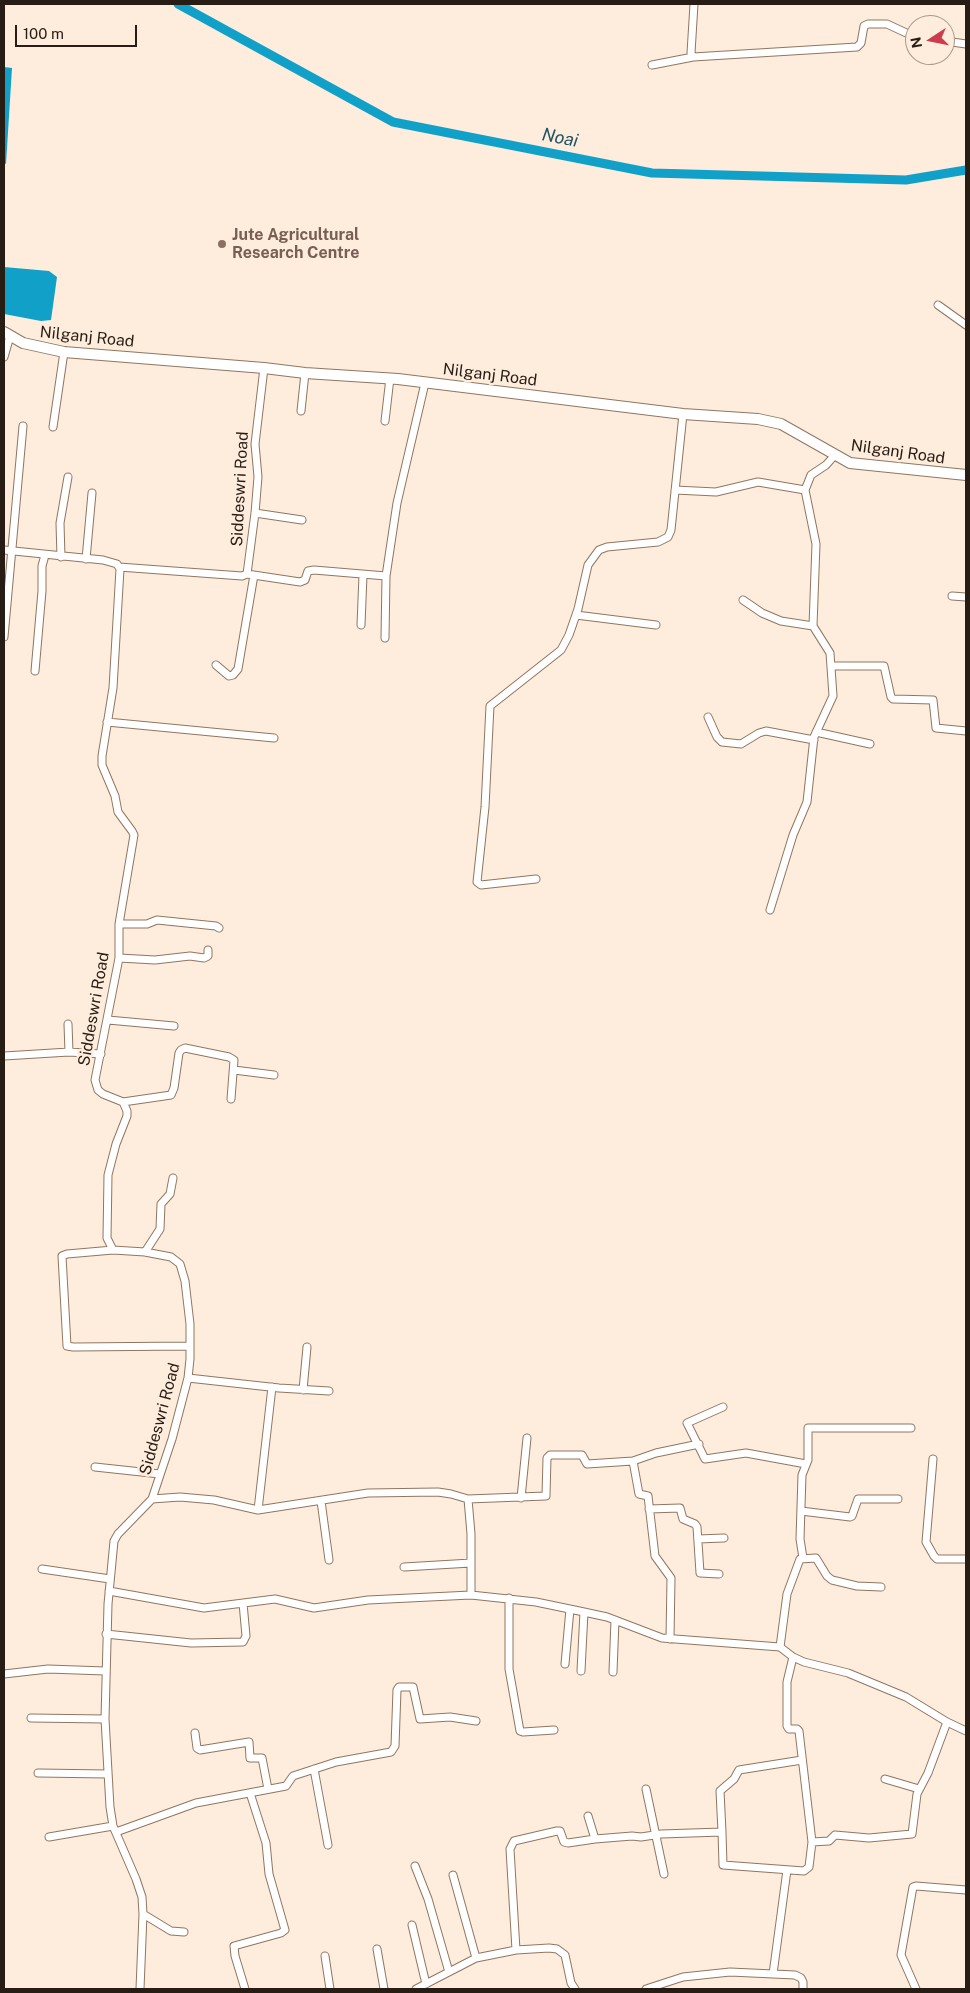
<!DOCTYPE html>
<style>
body{margin:0}
#map{position:relative;width:970px;height:1993px;overflow:hidden;background:#feecdd;font-family:"Public Sans",sans-serif}
canvas{display:block}
.frame{position:absolute;inset:0;border:5px solid #281d14;pointer-events:none}
.north{position:absolute;left:905px;top:15px;width:50px;height:50px;box-sizing:border-box;background:#feecdd;border:1px solid #a8998d;border-radius:50%;rotate:259deg;font-size:14px;font-weight:700;line-height:20px;text-align:center;color:#281d14}
.north::after{content:'';display:block;margin:auto;width:18px;height:22px;background:#cc3c4d;clip-path:polygon(50% 0,100% 100%,50% 72%,0 100%)}
.scale{position:absolute;left:15px;top:25px;width:122px;height:22px;box-sizing:border-box;border:2px solid #281d14;border-top:0;padding-left:6px;font-size:15px;line-height:18px;white-space:nowrap;color:#281d14;-webkit-text-stroke:4px #feecdd;paint-order:stroke}
</style>
<div id="map">
<canvas width="970" height="1993"></canvas>
<div class="frame"></div>
<div class="north">N</div>
<div class="scale">100 m</div>
</div>
<script>
const context = document.querySelector('canvas').getContext('2d');
context.lineJoin = 'round';
function fill(path, color) {
  context.fillStyle = color;
  context.fill(path, 'evenodd');
}
function poly(rows) {
  const path = new Path2D();
  for (const r of rows) {
    path.moveTo(r[0], r[1]);
    for (let i = 2; i < r.length; i += 2) path.lineTo(r[i], r[i + 1]);
  }
  return path;
}
function strokePath(path, color, width, dash) {
  context.strokeStyle = color;
  context.lineWidth = width;
  context.lineCap = dash ? 'butt' : 'round';
  context.setLineDash(dash || []);
  context.stroke(path);
}
function label(font, color, halo, rows, align = 'center') {
  context.font = font + ' "Public Sans",sans-serif';
  context.lineWidth = 5;
  context.setLineDash([]);
  context.textBaseline = 'middle';
  context.strokeStyle = halo;
  context.fillStyle = color;
  for (const [text, x, y, turn = 0] of rows) {
    context.save();
    context.translate(x, y);
    context.rotate((+turn || 0) * Math.PI / 180);
    context.textAlign = isNaN(turn) ? turn : align;
    if (halo) context.strokeText(text, 0, 0);
    context.fillText(text, 0, 0);
    context.restore();
  }
}
const water = poly([
 [4,67,12,68,6,164,4,163],
 [4,267,49,271,57,277,51,320,41,321,4,314]
]);
const canal = poly([
 [178,4,393,122,652,173,906,180,966,170]
]);
const street = poly([
 [694,4,691,53,693,57,857,47,861,43,864,26,868,24,887,24,915,37],
 [945,41,966,44],
 [652,65,693,57],
 [938,305,966,325],
 [4,357,10,336],
 [301,411,305,373],
 [385,421,390,378],
 [53,427,64,352],
 [675,490,716,492,758,482,805,490],
 [255,513,302,520],
 [4,550,103,560,117,564,120,569,113,688,102,756,102,765,115,796,118,812,132,831,134,835,119,924,119,958,95,1080,98,1090,103,1094,123,1102,127,1111,127,1116,116,1144,108,1175,107,1238,113,1250,145,1252,171,1257,180,1264,185,1281,190,1324,190,1359,188,1378,172,1439,152,1499,118,1534,114,1541,108,1604,105,1719,110,1807,113,1826,136,1879,142,1897,143,1914,140,1989],
 [61,557,60,523,68,477],
 [86,559,92,493],
 [119,567,242,576,247,574,255,513,258,477,255,444,264,368],
 [247,574,300,582,305,580,308,571,314,570,386,576,397,503,425,383],
 [952,596,966,597],
 [743,600,762,613,781,621,813,626],
 [576,615,656,625],
 [361,625,363,575],
 [4,637,23,426],
 [385,638,386,576],
 [216,665,229,676,233,675,238,669,254,575],
 [832,666,884,666,891,697,893,699,933,700,936,728,966,731],
 [35,671,42,591,42,566,45,555],
 [708,717,717,737,722,742,741,744,759,733,766,731,814,740],
 [107,722,274,738],
 [816,732,870,744],
 [536,879,481,885,477,882,485,807,490,706,561,650,569,635,578,609,588,565,599,550,607,547,658,542,668,537,671,530,683,414],
 [770,910,793,835,807,802,814,737,833,696,830,653,813,626,816,544,805,490,811,475,826,465,835,455],
 [119,924,147,924,157,920,216,926,219,928],
 [119,958,155,960,190,956,204,958,208,956,208,950],
 [108,1020,174,1026],
 [68,1024,69,1052],
 [4,1056,69,1052,101,1054],
 [234,1070,274,1075],
 [123,1102,171,1095,174,1088,179,1053,181,1050,185,1048,229,1057,234,1060,231,1099],
 [113,1250,67,1254,62,1256,67,1346,73,1347,190,1346],
 [145,1252,160,1229,161,1204,170,1194,173,1178],
 [188,1378,279,1388,329,1391],
 [303,1390,307,1347],
 [723,1407,687,1423,705,1459,746,1453,806,1464],
 [933,1459,926,1542,934,1556,937,1559,966,1559],
 [633,1461,656,1453,699,1444],
 [95,1467,160,1474],
 [521,1498,527,1438],
 [152,1499,180,1497,214,1500,258,1510,368,1493,438,1492,451,1494,468,1499,471,1534,471,1595,536,1602,584,1612,607,1617,662,1638,780,1647,793,1657,804,1662,848,1673,906,1697,947,1722,966,1731],
 [468,1499,546,1496,547,1458,550,1455,582,1455,587,1464,633,1461,639,1494,648,1496,655,1556,671,1578,670,1639],
 [321,1501,329,1560],
 [649,1509,680,1508,683,1519,695,1524,697,1527,700,1573,719,1574],
 [258,1510,272,1387],
 [801,1511,850,1517,852,1516,858,1499,898,1499],
 [698,1539,724,1538],
 [803,1558,800,1539,802,1475,808,1460,808,1428,911,1428],
 [404,1567,471,1563],
 [42,1569,110,1579],
 [109,1591,204,1608,275,1599,314,1608,368,1600,471,1595],
 [509,1598,509,1669,520,1731,523,1732,554,1730],
 [106,1634,191,1643,243,1642,246,1636,243,1603],
 [780,1647,787,1594,800,1559,816,1558,827,1576,832,1580,857,1586,881,1587],
 [793,1657,787,1682,787,1726,789,1729,797,1729,799,1731,812,1842],
 [565,1664,570,1609],
 [581,1671,584,1612],
 [613,1672,615,1620],
 [4,1674,48,1669,105,1671],
 [31,1718,105,1719],
 [195,1733,197,1748,200,1750,249,1742,250,1758,262,1758,268,1789],
 [314,1769,328,1845],
 [38,1773,108,1774],
 [885,1779,919,1789],
 [646,1789,664,1874],
 [588,1816,595,1839],
 [116,1832,196,1803,286,1786,293,1776,336,1762,391,1752,395,1746,397,1690,399,1687,413,1687,420,1719,450,1717,476,1721],
 [722,1832,720,1791,734,1779,739,1770,802,1760],
 [49,1837,113,1826],
 [415,1866,428,1899,449,1972],
 [453,1875,476,1958],
 [143,1914,171,1931,184,1932],
 [412,1925,426,1984],
 [377,1949,384,1989],
 [516,1950,510,1849,514,1841,557,1831,560,1831,564,1842,568,1843,595,1839,632,1836,641,1837,661,1834,722,1832,723,1865,804,1871,809,1867,812,1842,829,1841,835,1835,869,1838,912,1834,917,1794,928,1773,947,1722],
 [325,1956,330,1989],
 [773,1974,787,1870],
 [245,1989,235,1956,234,1946,281,1933,285,1930,269,1874,266,1843,250,1793],
 [416,1989,476,1958,516,1950,549,1948,557,1949,565,1955,571,1983,575,1989],
 [646,1989,683,1977,730,1972,795,1975,801,1978,803,1982,803,1989],
 [916,1989,901,1955,913,1887,916,1886,966,1890]
]);
const secondary = poly([
 [4,332,23,343,64,352,264,368,305,373,398,379,683,414,758,419,781,424,850,463,966,475]
]);
const markers = [
 [222,244,5,"#8d6e63"]
];
const educationNames = [
 ["Jute Agricultural",232,235],
 ["Research Centre",232,253]
];
const streetNames = [
 ["Nilganj Road",87,337,6],
 ["Nilganj Road",490,375,7],
 ["Nilganj Road",898,452,8],
 ["Siddeswri Road",240,489,-87],
 ["Siddeswri Road",94,1009,-80],
 ["Siddeswri Road",160,1419,-75]
];
const waterNames = [
 ["Noai",560,138,11]
];
fill(water, '#11a0c7');
strokePath(canal, '#11a0c7', 9);
strokePath(street, '#907660', 9);
strokePath(secondary, '#907660', 12);
strokePath(street, '#fff', 7);
strokePath(secondary, '#fff', 10);
for (const [x, y, r, color] of markers) {
  const dot = new Path2D();
  dot.arc(x, y, r, 0, 2 * Math.PI);
  context.fillStyle = color;
  context.fill(dot);
  strokePath(dot, '#feecdd', 2);
}
label('bold 16px', '#785e54', '#feecdd', educationNames, 'left');
label('16px', '#281d14', '#feecdd', streetNames);
label('italic 18px', '#225465', '#feecdd', waterNames);
</script>
